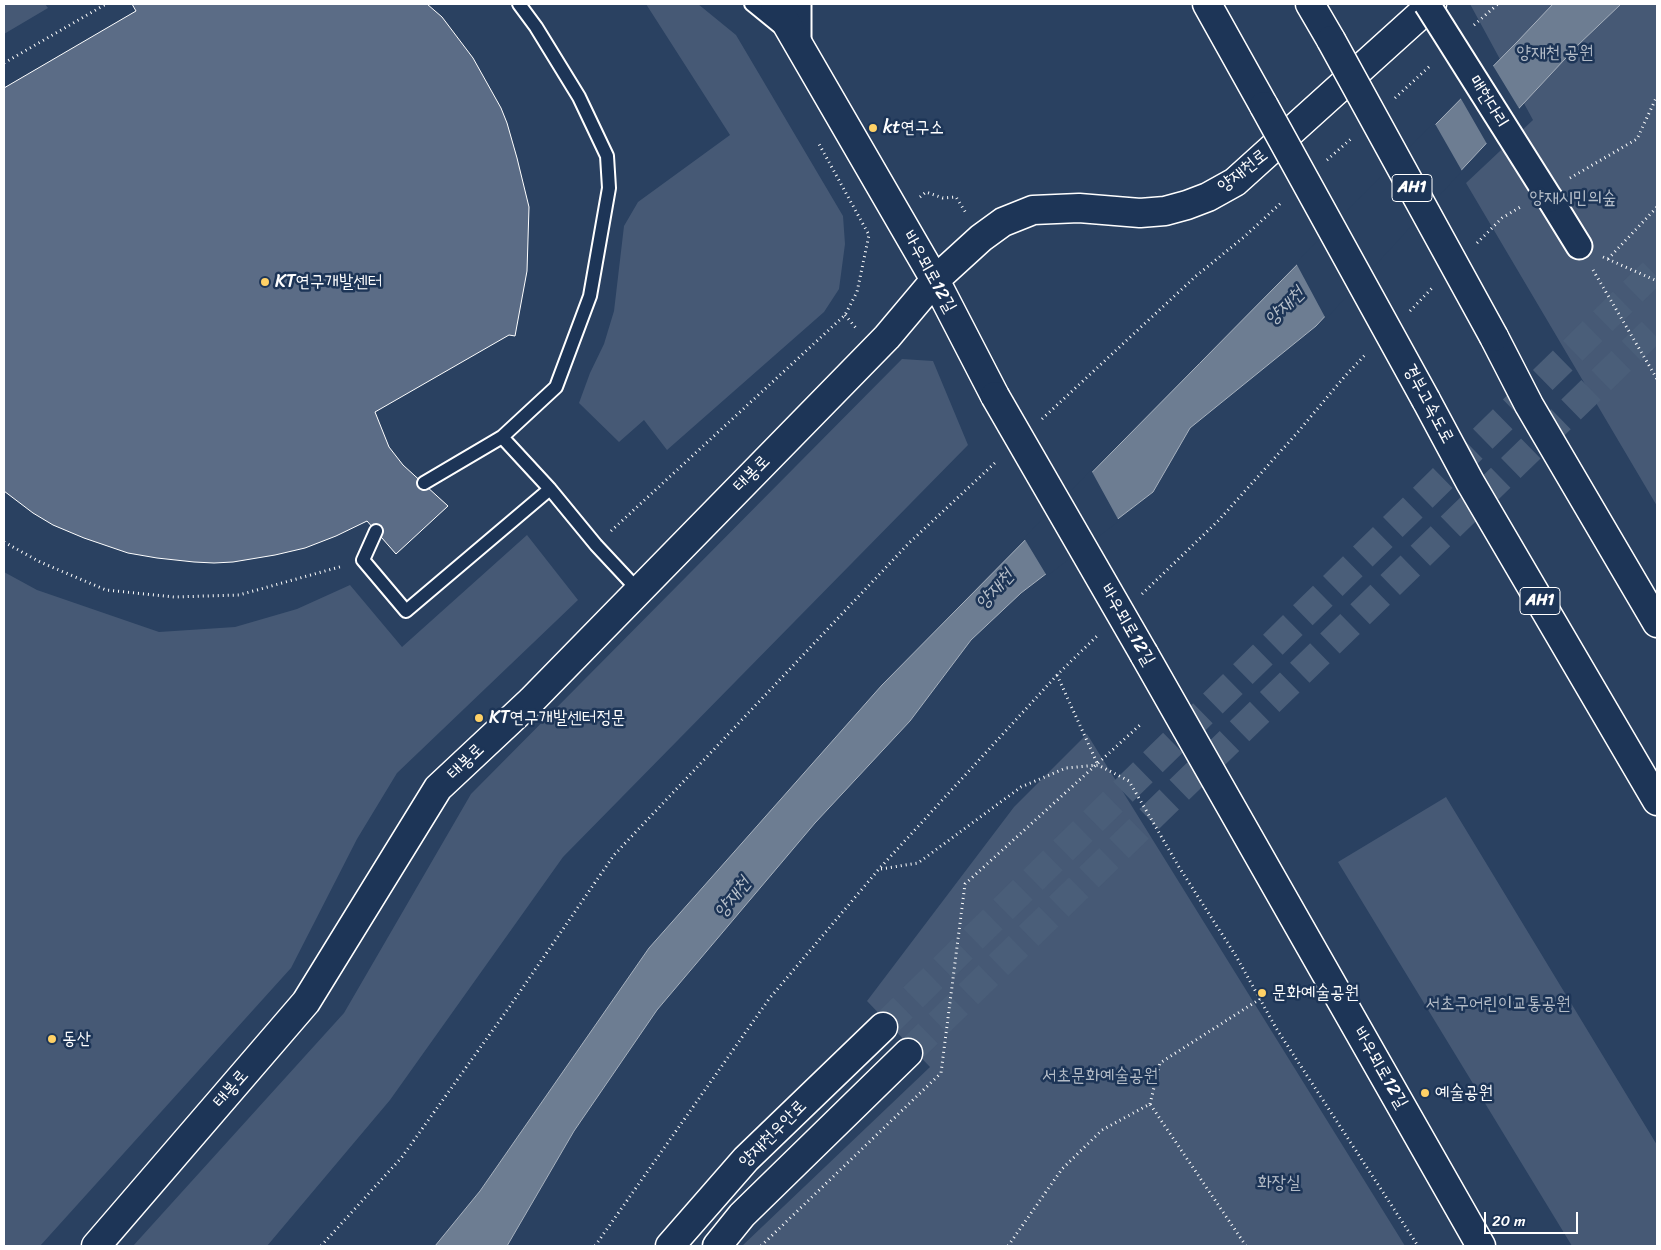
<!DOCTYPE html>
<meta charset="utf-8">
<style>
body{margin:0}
#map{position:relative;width:1661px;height:1250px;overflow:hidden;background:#2a4161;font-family:Sriracha,sans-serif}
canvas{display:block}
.frame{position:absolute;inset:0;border:5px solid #fff;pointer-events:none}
.scale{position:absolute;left:1484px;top:1212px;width:94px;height:22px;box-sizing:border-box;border:2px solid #fff;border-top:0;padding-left:6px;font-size:15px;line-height:18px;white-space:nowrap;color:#fff;-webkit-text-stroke:4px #1d3557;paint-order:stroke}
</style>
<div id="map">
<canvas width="1661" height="1250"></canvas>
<div class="frame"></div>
<div class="scale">20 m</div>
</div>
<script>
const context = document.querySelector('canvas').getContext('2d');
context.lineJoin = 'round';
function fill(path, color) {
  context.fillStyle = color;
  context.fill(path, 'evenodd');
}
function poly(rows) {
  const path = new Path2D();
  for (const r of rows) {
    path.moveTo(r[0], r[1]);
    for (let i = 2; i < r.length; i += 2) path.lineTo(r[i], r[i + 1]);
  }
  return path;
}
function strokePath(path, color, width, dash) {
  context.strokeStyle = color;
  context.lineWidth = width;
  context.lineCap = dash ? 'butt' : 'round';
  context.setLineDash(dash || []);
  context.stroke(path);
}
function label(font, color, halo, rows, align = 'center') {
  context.font = font + ' Sriracha,"Poor Story",sans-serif';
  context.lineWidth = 5;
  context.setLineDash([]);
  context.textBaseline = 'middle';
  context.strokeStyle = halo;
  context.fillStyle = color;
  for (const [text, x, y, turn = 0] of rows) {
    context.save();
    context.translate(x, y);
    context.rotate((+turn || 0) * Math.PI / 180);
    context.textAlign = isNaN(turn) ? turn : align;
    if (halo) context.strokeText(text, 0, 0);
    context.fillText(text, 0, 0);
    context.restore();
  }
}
const green = poly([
 [4,4,45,4,48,8,4,34],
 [646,4,698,4,736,35,843,216,845,244,839,289,824,312,667,450,644,420,619,442,579,403,590,373,604,344,614,311,624,226,638,202,730,135],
 [1470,4,1657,4,1657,506,1466,183,1533,120],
 [902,359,933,361,968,445,563,857,390,1100,267,1246,133,1246,344,1013,471,794],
 [527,535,578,600,397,773,357,839,291,968,40,1246,4,1246,4,572,37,590,159,632,235,627,297,609,350,585,402,647],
 [1087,734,1405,1246,742,1246,930,1067,867,1001,1014,807],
 [1446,797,1657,1145,1657,1246,1572,1246,1338,862]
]);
const water = poly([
 [1553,4,1621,4,1578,45,1316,326,1190,428,1153,492,1021,593,971,640,910,721,815,823,657,1010,574,1131,507,1246,435,1246,480,1191,649,948,882,685,1517,42,1553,4]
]);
const pier = poly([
 [1492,64,1520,110,1487,144,1460,97],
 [1434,122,1462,171,1326,319,1296,263],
 [1091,470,1119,521,1047,576,1024,538]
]);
const building = poly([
 [132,4,427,4,442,17,473,58,501,108,507,123,517,158,529,207,527,271,515,336,509,335,375,412,389,447,403,465,448,506,396,554,367,521,336,536,305,548,275,555,233,562,214,563,194,562,157,558,128,553,84,538,53,525,33,513,4,491,4,88,136,11,132,4]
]);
const secondaryTunnel = poly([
 [883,1027,1657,268],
 [908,1053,1657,326]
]);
const path = poly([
 [1474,25,1498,4],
 [4,63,106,4],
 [1395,98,1431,65],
 [1327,160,1352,138],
 [1570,178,1637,139,1657,96],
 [920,197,926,192,943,198,956,197,966,213],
 [1477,243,1502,218,1522,206],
 [1603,257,1657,281],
 [1608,259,1657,207],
 [1593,270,1657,379],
 [1410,311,1433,287],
 [845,315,856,328],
 [1042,419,1196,276,1244,237,1282,202],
 [611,531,845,315,857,292,869,235,819,144],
 [4,542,40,562,106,590,174,597,239,595,343,566],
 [1142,594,1219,520,1297,433,1345,376,1366,354],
 [1057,675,1098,765],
 [881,869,918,863,1021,787,1066,768,1098,765,1129,781,1179,867,1236,956,1276,1028,1418,1246],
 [1150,1104,1160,1063,1260,999],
 [321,1246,402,1157,510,1006,614,855,909,543,997,461],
 [595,1246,769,999,879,869,1057,675,1099,634],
 [761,1246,941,1073,965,884,1141,724],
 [1008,1246,1062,1169,1102,1130,1150,1104,1246,1246]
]);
const lane = poly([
 [519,4,536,27,579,97,607,156,609,188,590,296,556,387,502,437,550,489],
 [751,4,778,26],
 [424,483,502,437],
 [376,531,363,560,406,611,550,489,596,545,638,590]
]);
const street = poly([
 [798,4,798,44],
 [1550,199,1579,246]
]);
const secondary = poly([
 [775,4,935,280,995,396],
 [1144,654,1481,1246],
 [96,1246,306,1002,438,788,531,701,887,337,935,280,981,238,1003,222,1033,210,1079,208,1140,213,1165,211,1187,205,1208,197,1235,182,1432,4],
 [670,1246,746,1159,883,1027],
 [717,1246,742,1215,908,1053]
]);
const highway = poly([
 [1207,4,1264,106],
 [1310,4,1331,40],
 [1494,337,1529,405,1657,623],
 [1426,400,1470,482,1657,801]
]);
const streetBridge = poly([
 [1427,4,1550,199]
]);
const secondaryBridge = poly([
 [995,396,1144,654]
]);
const highwayBridge = poly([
 [1331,40,1494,337],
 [1264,106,1426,400]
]);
const markers = [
 [873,128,5,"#ffd166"],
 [265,282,5,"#ffd166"],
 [479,718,5,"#ffd166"],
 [1262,993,5,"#ffd166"],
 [52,1039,5,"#ffd166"],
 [1425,1093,5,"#ffd166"]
];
const shields = [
 [1412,188,40],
 [1540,601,40]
];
const shieldNames = [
 ["AH1",1412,188],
 ["AH1",1540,601]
];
const parkNames = [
 ["양재천 공원",1555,53],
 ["양재시민의숲",1573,198],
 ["서초구어린이교통공원",1498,1004],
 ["서초문화예술공원",1100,1076],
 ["화장실",1279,1183]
];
const streetNames = [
 ["매헌다리",1488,102,58],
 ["양재천로",1243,171,-38],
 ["바우뫼로12길",929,272,61],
 ["경부고속도로",1428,404,62],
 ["태봉로",752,474,-45],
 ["바우뫼로12길",1127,625,60],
 ["태봉로",466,762,-44],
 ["바우뫼로12길",1380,1068,60],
 ["태봉로",231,1089,-49],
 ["양재천우안로",773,1134,-45]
];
const poiNames = [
 ["kt연구소",883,128],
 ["KT연구개발센터",275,282],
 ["KT연구개발센터정문",489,718],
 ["문화예술공원",1272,993],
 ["동산",62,1039],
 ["예술공원",1435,1093]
];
const waterNames = [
 ["양재천",1285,307,-44],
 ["양재천",995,590,-48],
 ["양재천",733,898,-52]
];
fill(green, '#465975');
fill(water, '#6d7d92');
strokePath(water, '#a7b1be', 1);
fill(pier, '#2a4161');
fill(building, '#5b6c86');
strokePath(building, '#fff', 1);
strokePath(secondaryTunnel, '#4a5e79', 28, [28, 14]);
strokePath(lane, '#fff', 16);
strokePath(street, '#fff', 29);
strokePath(secondary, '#fff', 31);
strokePath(highway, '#fff', 31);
strokePath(path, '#fff', 3, [1, 4]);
strokePath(lane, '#1d3557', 12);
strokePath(street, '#1d3557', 25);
strokePath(secondary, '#1d3557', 28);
strokePath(highway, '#1d3557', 28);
strokePath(streetBridge, '#fff', 29, []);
strokePath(secondaryBridge, '#fff', 31, []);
strokePath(highwayBridge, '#fff', 31, []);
strokePath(streetBridge, '#1d3557', 25);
strokePath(secondaryBridge, '#1d3557', 28);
strokePath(highwayBridge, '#1d3557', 28);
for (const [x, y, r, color] of markers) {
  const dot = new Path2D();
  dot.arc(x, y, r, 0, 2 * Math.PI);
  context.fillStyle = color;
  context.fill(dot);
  strokePath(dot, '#1d3557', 2);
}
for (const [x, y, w] of shields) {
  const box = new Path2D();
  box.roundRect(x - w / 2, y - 13.5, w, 27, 4);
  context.fillStyle = '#1d3557';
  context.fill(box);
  strokePath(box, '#fff', 1);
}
label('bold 16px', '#fff', null, shieldNames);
label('18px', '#b5bdc8', '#1d3557', parkNames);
label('18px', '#fff', '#1d3557', streetNames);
label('18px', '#fff', '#1d3557', poiNames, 'left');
label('italic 19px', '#b6bec8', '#1d3557', waterNames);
</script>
